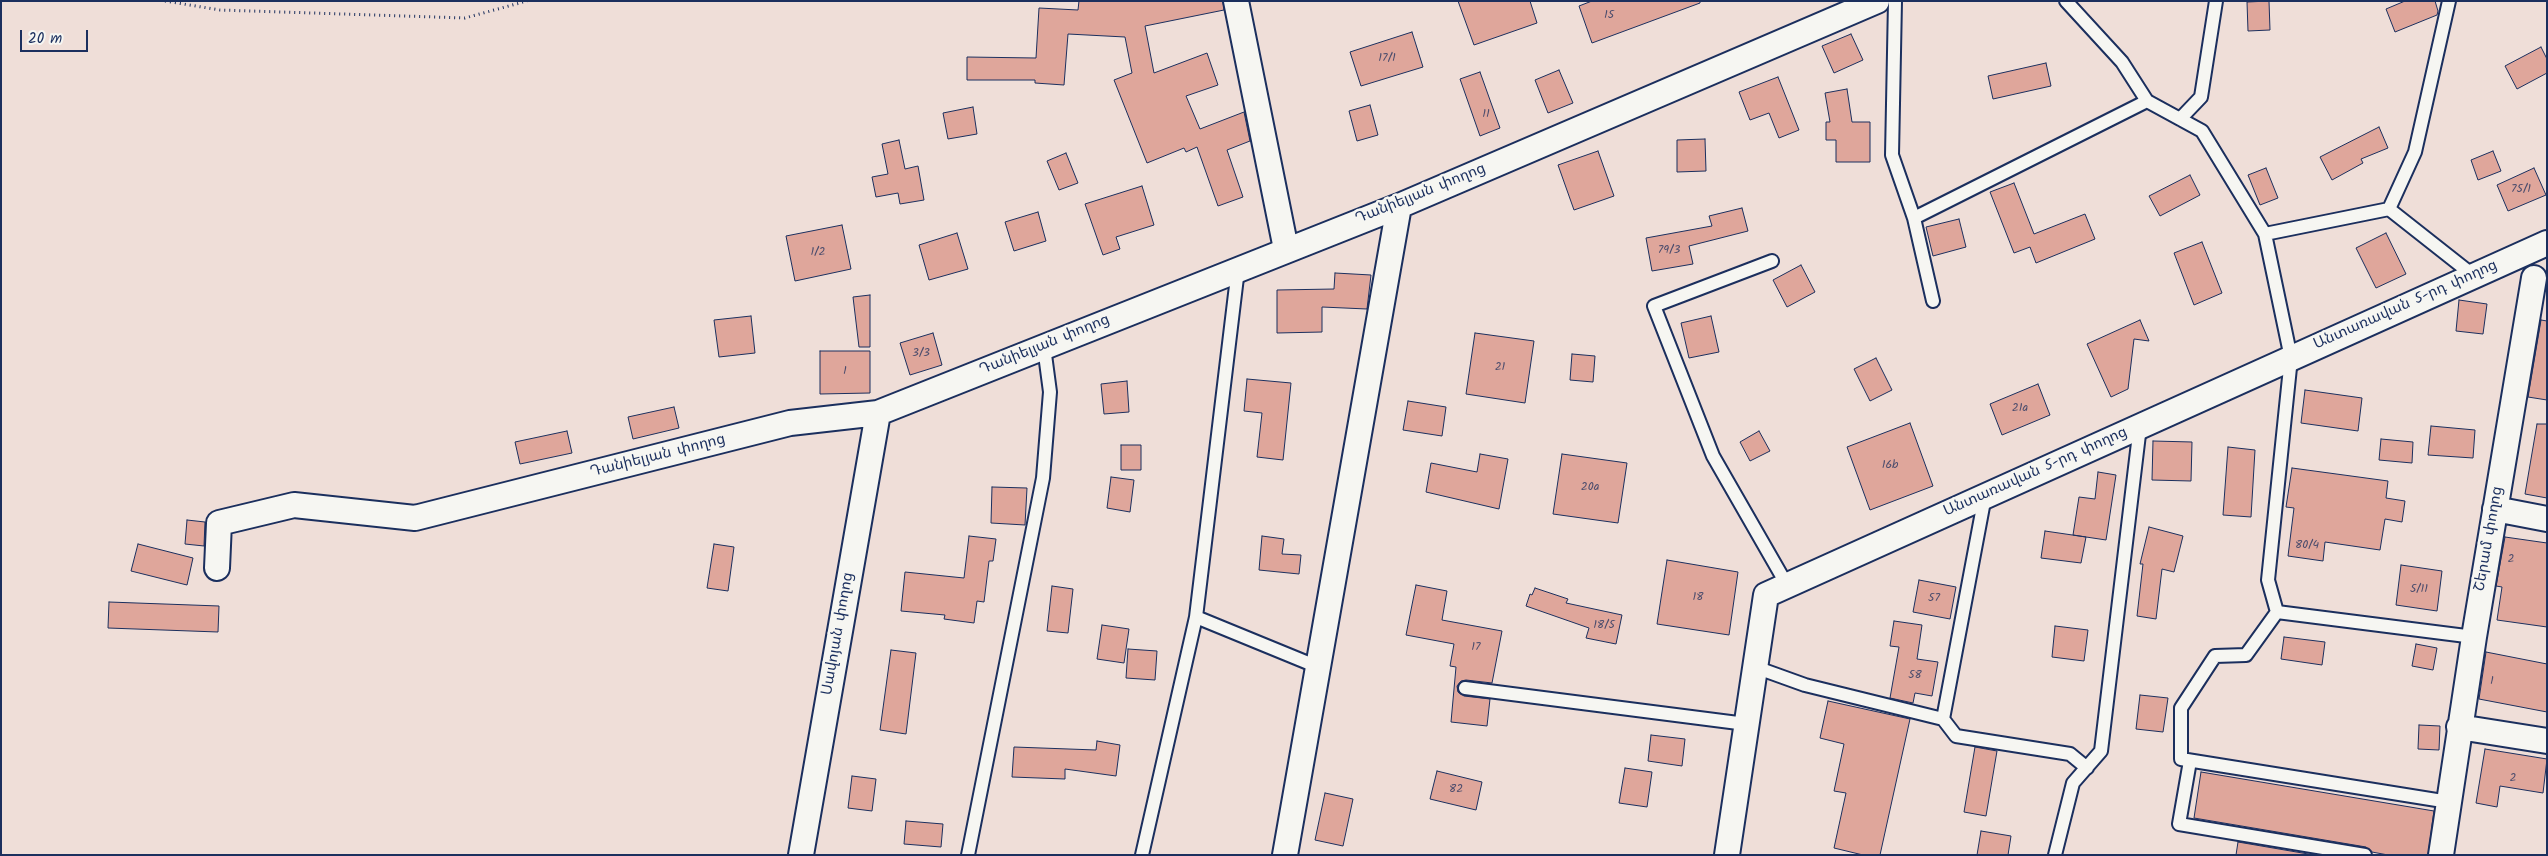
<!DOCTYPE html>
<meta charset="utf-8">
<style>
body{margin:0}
#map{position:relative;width:2548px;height:856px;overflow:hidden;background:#efded8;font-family:Kalam,sans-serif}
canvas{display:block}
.frame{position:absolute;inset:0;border:2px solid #1b2f5e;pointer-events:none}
.scale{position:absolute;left:20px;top:30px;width:68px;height:22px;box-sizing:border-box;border:2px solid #1b2f5e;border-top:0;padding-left:6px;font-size:15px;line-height:18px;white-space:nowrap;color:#1b2f5e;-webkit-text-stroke:4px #f6f6f2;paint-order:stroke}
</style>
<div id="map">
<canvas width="2548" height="856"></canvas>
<div class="frame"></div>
<div class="scale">20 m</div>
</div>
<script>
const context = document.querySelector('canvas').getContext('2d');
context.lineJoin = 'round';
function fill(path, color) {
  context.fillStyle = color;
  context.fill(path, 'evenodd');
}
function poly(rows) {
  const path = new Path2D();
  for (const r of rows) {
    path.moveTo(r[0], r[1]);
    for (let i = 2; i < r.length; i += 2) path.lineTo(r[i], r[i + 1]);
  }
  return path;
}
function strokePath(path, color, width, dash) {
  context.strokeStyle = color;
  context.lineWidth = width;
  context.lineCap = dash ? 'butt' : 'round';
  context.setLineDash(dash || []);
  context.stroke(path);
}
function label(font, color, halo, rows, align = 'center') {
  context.font = font + ' Kalam,"Noto Sans Armenian",sans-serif';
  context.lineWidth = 5;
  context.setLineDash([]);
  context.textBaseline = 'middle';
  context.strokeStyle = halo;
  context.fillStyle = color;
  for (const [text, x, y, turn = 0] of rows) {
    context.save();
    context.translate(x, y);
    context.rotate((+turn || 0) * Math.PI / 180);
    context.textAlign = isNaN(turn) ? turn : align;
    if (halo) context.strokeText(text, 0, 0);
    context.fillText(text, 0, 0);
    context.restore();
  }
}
const building = poly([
 [1079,1,1223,1,1224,10,1145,26,1154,73,1207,53,1218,85,1186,96,1200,129,1244,112,1250,141,1227,150,1243,197,1218,206,1197,147,1186,152,1184,148,1147,163,1114,80,1132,73,1125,37,1068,34,1064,85,1035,83,1035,80,967,80,967,57,1036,58,1039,8,1078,10,1079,1],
 [1458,1,1530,1,1537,23,1474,45,1458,1],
 [1592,1,1700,1,1700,3,1592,43,1579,6,1592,1],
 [2269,1,2270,30,2248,31,2247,2,2269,1],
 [2405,1,2435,1,2438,11,2437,15,2395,32,2386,9,2405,1],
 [1412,32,1423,67,1361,86,1350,52,1412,32],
 [1851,34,1863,60,1834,73,1822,46,1851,34],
 [2541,47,2547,59,2547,73,2517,89,2505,66,2541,47],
 [2046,63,2051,86,1993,99,1988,76,2046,63],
 [1559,70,1573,103,1548,113,1535,80,1559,70],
 [1480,72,1500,128,1480,136,1460,79,1480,72],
 [1778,77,1799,130,1779,138,1769,113,1750,120,1739,92,1778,77],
 [1847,89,1852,122,1870,122,1870,162,1836,162,1836,140,1826,140,1826,122,1830,122,1825,93,1847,89],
 [1370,105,1378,135,1357,141,1349,111,1370,105],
 [973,107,977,134,948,139,943,113,973,107],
 [2379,127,2388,148,2361,159,2363,163,2332,180,2320,157,2379,127],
 [1705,139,1706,171,1677,172,1677,140,1705,139],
 [899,140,905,169,918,166,924,200,900,204,898,193,876,197,872,177,888,174,882,144,899,140],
 [1598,151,1614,196,1574,210,1558,165,1598,151],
 [2493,151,2501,171,2478,180,2471,160,2493,151],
 [1066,153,1078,183,1059,190,1047,161,1066,153],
 [2266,168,2278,198,2260,205,2248,175,2266,168],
 [2534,168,2546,195,2508,211,2497,185,2534,168],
 [2190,175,2200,195,2160,216,2149,196,2190,175],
 [2014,183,2034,234,2085,214,2095,239,2036,263,2030,247,2014,253,1990,192,2014,183],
 [1142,186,1154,225,1116,237,1120,249,1103,255,1085,204,1142,186],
 [1742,208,1748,231,1689,246,1693,264,1652,271,1646,238,1712,226,1709,216,1742,208],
 [1038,212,1046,241,1014,251,1005,222,1038,212],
 [1959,219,1966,247,1933,256,1926,227,1959,219],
 [842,225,851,269,795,281,786,236,842,225],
 [957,233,968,269,929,280,919,245,957,233],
 [2386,233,2406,274,2376,288,2356,248,2386,233],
 [2202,242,2222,293,2194,305,2174,253,2202,242],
 [1801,265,1815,292,1787,307,1773,280,1801,265],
 [1335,273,1371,275,1367,309,1322,307,1322,332,1277,333,1277,290,1334,289,1335,273],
 [870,295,870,347,859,347,853,297,870,295],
 [2459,300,2487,304,2483,334,2456,331,2459,300],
 [751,316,755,353,719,357,714,320,751,316],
 [1711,316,1719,352,1689,358,1681,323,1711,316],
 [2140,320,2149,341,2134,339,2128,389,2111,397,2087,344,2140,320],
 [2541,320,2547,321,2547,400,2528,397,2541,320],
 [933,333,942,365,910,375,900,343,933,333],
 [1475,333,1534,341,1525,403,1466,394,1475,333],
 [820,351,870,351,870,393,820,394,820,351],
 [1572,354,1595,356,1593,382,1570,380,1572,354],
 [1876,358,1892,390,1870,401,1854,369,1876,358],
 [1247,379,1291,383,1283,460,1257,457,1262,413,1244,411,1247,379],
 [1127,381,1129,412,1104,414,1101,384,1127,381],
 [2038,384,2050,415,2002,435,1990,404,2038,384],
 [2305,390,2362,398,2358,431,2301,423,2305,390],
 [1408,401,1446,407,1442,436,1403,430,1408,401],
 [674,407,679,428,633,439,628,417,674,407],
 [1910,423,1933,486,1870,510,1847,447,1910,423],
 [2537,424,2547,424,2547,498,2525,494,2537,424],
 [2431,426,2475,430,2473,458,2428,455,2431,426],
 [567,431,572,453,520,464,515,442,567,431],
 [1759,431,1770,451,1750,461,1740,442,1759,431],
 [2381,439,2413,442,2412,463,2379,460,2381,439],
 [2153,441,2192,442,2191,481,2152,480,2153,441],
 [1121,445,1141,445,1141,470,1121,470,1121,445],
 [2228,447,2255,450,2251,517,2223,515,2228,447],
 [1480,454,1508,459,1499,509,1426,492,1431,463,1477,472,1480,454],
 [1562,454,1627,463,1618,523,1553,514,1562,454],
 [2292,468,2388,481,2386,498,2405,501,2402,522,2385,519,2380,550,2325,542,2323,561,2288,556,2294,508,2286,507,2292,468],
 [2098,472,2116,475,2106,540,2073,535,2079,497,2095,499,2098,472],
 [1111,477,1134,480,1130,512,1107,508,1111,477],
 [992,487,1027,488,1025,525,991,523,992,487],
 [187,520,205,522,204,546,185,544,187,520],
 [2149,527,2183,536,2174,572,2162,569,2156,619,2137,616,2143,564,2140,564,2149,527],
 [2045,531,2086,537,2081,563,2041,558,2045,531],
 [969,536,996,539,993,561,989,561,984,602,977,601,974,623,944,619,945,615,901,611,905,572,964,578,969,536],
 [1262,536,1284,539,1282,554,1301,555,1299,574,1259,570,1262,536],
 [2505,537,2547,543,2547,627,2497,620,2502,587,2496,586,2505,537],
 [138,544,193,558,187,585,131,571,138,544],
 [714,544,734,547,728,591,707,588,714,544],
 [1667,560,1738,572,1729,635,1657,624,1667,560],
 [2401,565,2442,571,2437,611,2396,605,2401,565],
 [1919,580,1956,587,1950,619,1913,612,1919,580],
 [1416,585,1447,591,1442,620,1502,631,1492,683,1466,680,1461,681,1457,686,1458,692,1464,696,1490,699,1487,726,1451,722,1456,667,1450,666,1454,644,1406,635,1416,585],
 [1052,586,1073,589,1068,633,1047,631,1052,586],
 [1535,588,1568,599,1566,603,1622,615,1616,644,1586,638,1589,628,1526,606,1530,594,1532,595,1535,588],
 [109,602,219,606,218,632,108,628,109,602],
 [1894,621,1922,625,1917,659,1938,662,1932,696,1915,693,1913,703,1890,698,1899,647,1890,646,1894,621],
 [1102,625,1129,629,1124,663,1097,659,1102,625],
 [2055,626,2088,630,2084,661,2052,657,2055,626],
 [2284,637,2325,642,2322,665,2281,659,2284,637],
 [2416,644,2437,648,2433,670,2412,666,2416,644],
 [1128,649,1157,651,1155,680,1126,678,1128,649],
 [891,650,916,653,906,734,880,730,891,650],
 [2486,652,2547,664,2547,712,2479,699,2486,652],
 [2140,695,2168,698,2163,732,2136,729,2140,695],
 [1828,701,1910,719,1880,855,1863,855,1834,848,1846,793,1834,791,1844,744,1820,738,1828,701],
 [2419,725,2440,726,2439,750,2418,749,2419,725],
 [1651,735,1685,739,1682,766,1648,761,1651,735],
 [1097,741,1120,745,1116,776,1065,769,1065,779,1012,777,1014,747,1096,750,1097,741],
 [1975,747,1997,751,1986,816,1964,812,1975,747],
 [2485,749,2547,759,2543,793,2500,786,2497,807,2476,803,2485,749],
 [1625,768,1652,772,1647,807,1619,803,1625,768],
 [1437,771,1482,782,1476,810,1430,799,1437,771],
 [2201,772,2434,811,2428,855,2388,855,2372,852,2366,847,2194,818,2201,772],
 [852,776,876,779,872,811,848,808,852,776],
 [1325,793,1353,799,1343,846,1315,840,1325,793],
 [906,821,943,824,941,847,904,844,906,821],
 [1981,831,2011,836,2008,855,1977,855,1981,831],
 [2238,842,2314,855,2236,855,2238,842]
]);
const path = poly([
 [165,1,220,10,465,18,527,1]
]);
const service = poly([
 [1895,1,1892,155,1914,218,1933,301],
 [2066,1,2122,62,2147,101],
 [2180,119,2201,97,2216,1],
 [2389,209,2415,152,2449,1],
 [1914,218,2147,101,2202,131,2265,234,2291,358,2268,580,2277,612,2246,655,2215,656,2181,708,2181,759,2449,802],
 [2265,234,2389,209,2474,276],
 [1772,261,1654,306,1713,456,1787,585],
 [2277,612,2474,637],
 [1196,617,1318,667],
 [1755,667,1805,685,1943,719,1956,736,2070,754,2087,768],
 [1465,688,1746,724],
 [1943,719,1985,496],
 [2190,761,2179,824,2365,855],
 [968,855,1043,478,1050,392,1044,347],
 [1142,855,1196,617,1238,269],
 [2055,855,2073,783,2101,751,2140,426]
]);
const minor = poly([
 [1236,1,1286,249],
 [2495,509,2547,519],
 [217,568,219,523,294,505,415,518,790,423,878,413,1399,206,1877,1],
 [2459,727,2547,741],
 [801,855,878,413],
 [1285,855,1399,206],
 [1727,855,1766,595,2547,243],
 [2441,855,2474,637,2534,278]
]);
const numberNames = [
 ["15",1609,16],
 ["17/1",1387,59],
 ["11",1486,115],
 ["75/1",2521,190],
 ["79/3",1669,251],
 ["1/2",818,253],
 ["3/3",921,354],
 ["21",1500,368],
 ["1",845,372],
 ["21a",2020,409],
 ["16b",1890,466],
 ["20a",1590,488],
 ["80/4",2307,546],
 ["2",2511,560],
 ["5/11",2419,590],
 ["18",1698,598],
 ["57",1934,599],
 ["18/5",1604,626],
 ["17",1476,648],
 ["58",1915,676],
 ["1",2492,682],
 ["2",2513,779],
 ["82",1456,790]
];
const streetNames = [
 ["Դանիելյան փողոց",1421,195,-22],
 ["Անտառավան 5-րդ փողոց",2406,306,-24],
 ["Դանիելյան փողոց",1045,346,-22],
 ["Դանիելյան փողոց",658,457,-14],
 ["Անտառավան 5-րդ փողոց",2036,473,-24],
 ["Շերամ փողոց",2490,539,-80],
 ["Սավոյան փողոց",839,634,-80]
];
fill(building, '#dfa69b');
strokePath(building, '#1b2f5e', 1);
strokePath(service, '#1b2f5e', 16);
strokePath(minor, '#1b2f5e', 28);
strokePath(path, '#1b2f5e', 3, [1, 4]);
strokePath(service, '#f6f6f2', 12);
strokePath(minor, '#f6f6f2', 24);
label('12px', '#4c4d6d', null, numberNames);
label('15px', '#1b2f5e', '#f6f6f2', streetNames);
</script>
